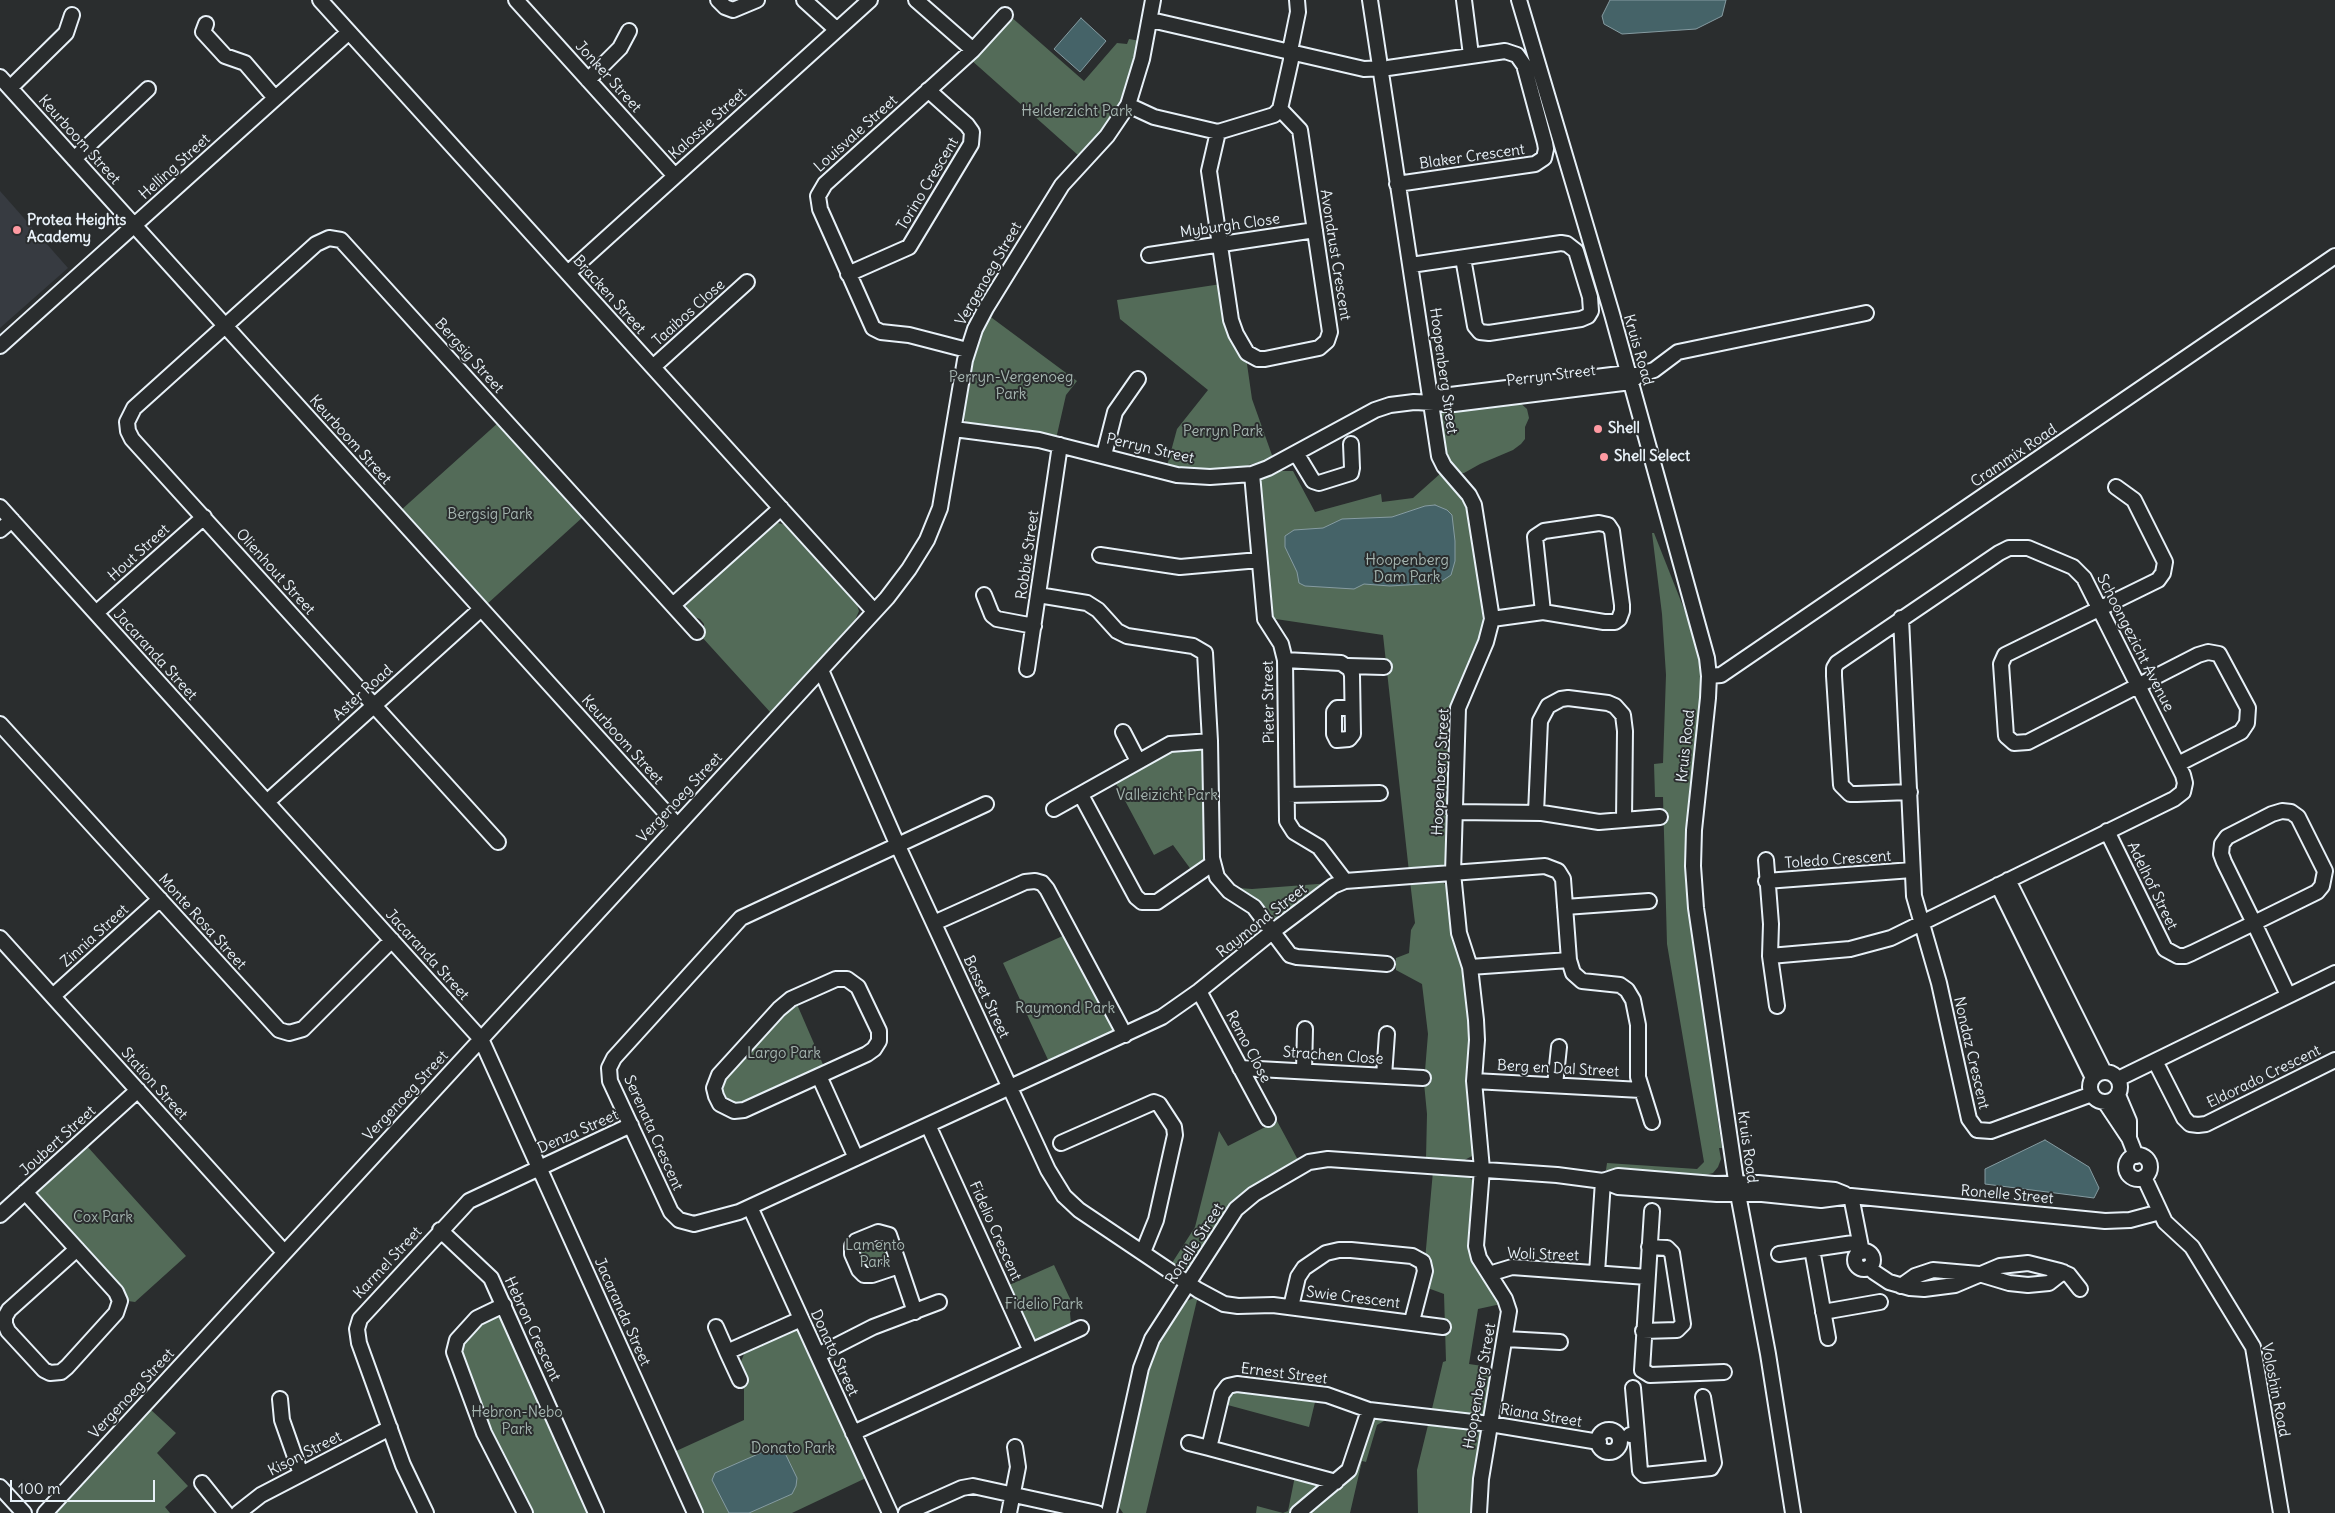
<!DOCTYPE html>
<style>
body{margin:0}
#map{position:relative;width:2335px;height:1513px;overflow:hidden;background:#2a2d2e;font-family:Delius,sans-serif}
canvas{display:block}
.scale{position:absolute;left:10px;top:1480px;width:145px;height:22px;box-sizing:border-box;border:2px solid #e8f1f8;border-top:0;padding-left:6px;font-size:15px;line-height:18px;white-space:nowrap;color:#e8f1f8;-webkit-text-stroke:4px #2a2d2e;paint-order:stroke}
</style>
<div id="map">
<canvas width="2335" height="1513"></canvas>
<div class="scale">100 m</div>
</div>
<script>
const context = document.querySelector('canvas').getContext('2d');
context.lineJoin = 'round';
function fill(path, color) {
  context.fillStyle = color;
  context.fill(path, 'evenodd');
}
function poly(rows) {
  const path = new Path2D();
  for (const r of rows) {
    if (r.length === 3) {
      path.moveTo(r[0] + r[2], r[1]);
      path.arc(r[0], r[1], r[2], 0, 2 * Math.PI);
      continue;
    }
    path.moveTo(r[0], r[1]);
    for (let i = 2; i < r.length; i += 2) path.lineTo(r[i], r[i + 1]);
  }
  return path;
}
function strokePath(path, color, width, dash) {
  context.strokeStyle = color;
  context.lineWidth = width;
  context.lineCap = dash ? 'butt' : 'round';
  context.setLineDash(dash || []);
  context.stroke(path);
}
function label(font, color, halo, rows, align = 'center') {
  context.font = font + ' Delius,sans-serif';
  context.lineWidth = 4;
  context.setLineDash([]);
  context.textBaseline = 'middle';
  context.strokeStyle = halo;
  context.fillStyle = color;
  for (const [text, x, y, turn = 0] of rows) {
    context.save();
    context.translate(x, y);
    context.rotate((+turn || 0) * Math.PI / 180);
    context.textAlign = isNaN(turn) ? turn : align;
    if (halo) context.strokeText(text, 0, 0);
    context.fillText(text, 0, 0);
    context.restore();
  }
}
const built = poly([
 [0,191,68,268,0,328]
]);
const green = poly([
 [1010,16,1084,81,1117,43,1127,44,1129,39,1140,41,1127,92,1121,104,1106,127,1079,156,970,59],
 [1221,284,1246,357,1252,399,1273,458,1235,469,1194,471,1167,466,1177,429,1208,390,1120,319,1117,300],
 [988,315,1077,381,1066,395,1056,439,969,425,965,421,962,414,969,372,977,340],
 [1517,400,1527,409,1529,418,1525,427,1525,439,1521,444,1513,450,1480,464,1464,473,1457,473,1447,464,1439,418,1444,410],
 [499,422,584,516,486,605,400,511],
 [1274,471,1293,471,1315,512,1381,494,1382,502,1413,498,1441,473,1465,498,1471,513,1484,629,1459,690,1447,863,1443,868,1409,872,1383,635,1269,618,1259,484,1262,477],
 [778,523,786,525,856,602,859,611,855,620,771,713,701,636,704,630,704,624,700,619,691,616,687,611,686,605,687,601,771,525],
 [1652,533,1654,533,1692,629,1698,652,1702,677,1691,809,1718,1122,1722,1148,1719,1148,1721,1159,1718,1167,1713,1173,1705,1175,1705,1178,1606,1170,1607,1163,1697,1169,1704,1162,1667,944,1663,797,1655,797,1654,764,1663,763,1666,675,1662,614],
 [1199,748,1204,752,1206,859,1192,871,1173,845,1154,855,1114,780,1171,749],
 [1441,880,1449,889,1465,966,1473,1034,1468,1087,1475,1145,1472,1156,1461,1162,1426,1159,1427,1114,1424,1083,1428,1034,1422,984,1396,970,1396,958,1409,953,1411,930,1415,923,1410,881],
 [1331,883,1278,921,1271,920,1238,893,1238,888,1252,889],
 [1067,934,1114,1028,1112,1033,1050,1064,1003,963],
 [796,1002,825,1069,742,1106,724,1101,719,1083,782,1011],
 [1277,1121,1298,1160,1250,1190,1190,1267,1180,1268,1172,1263,1195,1227,1219,1131,1228,1146],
 [86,1145,186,1256,135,1302,128,1301,124,1297,32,1193],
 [1433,1171,1467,1175,1475,1183,1474,1261,1501,1304,1478,1309,1469,1364,1496,1368,1486,1413,1480,1418,1431,1413,1443,1362,1446,1361,1444,1294,1425,1287,1425,1260],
 [881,1235,894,1261,866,1273,855,1247],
 [1054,1265,1073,1305,1070,1313,1071,1324,1070,1327,1036,1341,1031,1338,1007,1286],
 [1198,1296,1146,1513,1123,1513,1117,1504,1146,1369,1152,1353,1187,1301],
 [496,1314,503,1317,592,1513,530,1513,491,1438,459,1345,478,1323],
 [793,1329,800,1331,868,1477,792,1513,701,1513,674,1452,744,1420,744,1384,739,1366,745,1352],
 [1230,1390,1316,1398,1309,1427,1224,1404],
 [150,1409,176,1433,157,1453,188,1486,165,1507,170,1513,54,1513],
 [1384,1416,1384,1421,1377,1425,1366,1462,1362,1461,1350,1513,1306,1513,1347,1480,1373,1420],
 [1429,1421,1475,1428,1481,1433,1482,1436,1475,1513,1418,1513,1417,1470],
 [1295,1476,1316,1484,1318,1488,1290,1513,1256,1513,1257,1506,1283,1513,1288,1511]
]);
const water = poly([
 [1610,0,1726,0,1722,16,1696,29,1622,34,1604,24,1602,16,1610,0],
 [1081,18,1106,41,1080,72,1054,49,1081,18],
 [1435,505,1447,510,1452,515,1455,541,1455,561,1451,575,1439,583,1390,586,1364,584,1354,589,1305,586,1299,583,1297,572,1285,547,1285,536,1294,530,1323,528,1342,519,1392,517,1425,506,1435,505],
 [2045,1140,2089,1167,2099,1188,2094,1198,1985,1184,1985,1169,2045,1140],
 [774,1447,784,1451,797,1478,796,1486,792,1494,749,1513,729,1513,712,1480,715,1473,774,1447]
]);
const minor = poly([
 [320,0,874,611],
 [516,0,675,176],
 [718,0,725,7,733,10,757,0],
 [804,0,837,30],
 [916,0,973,50],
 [1370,0,1439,456,1444,466,1469,495,1474,505,1492,619,1486,642,1458,708,1453,873,1459,933,1470,967,1476,1020,1477,1040,1474,1081,1482,1169,1476,1246,1479,1258,1505,1299,1509,1311,1481,1479,1479,1513],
 [1464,0,1471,55],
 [1519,0,1612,314,1707,658,1709,676,1708,698,1694,830,1693,866,1696,908,1738,1194,1768,1354,1793,1513],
 [1151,20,1364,69,1388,68,1505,51,1517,55,1524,65,1545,143,1546,149,1544,158,1535,164,1397,184],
 [206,24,203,32,225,56,245,63,275,98],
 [0,77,677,825],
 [588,80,620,48,629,31],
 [10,88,66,33,72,15],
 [1128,105,1154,117,1218,132,1274,115,1280,109,1291,60,1291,46,1298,12,1297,0],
 [1218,132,1209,171,1231,320,1236,334,1247,353,1258,359,1265,359,1319,348,1327,341,1330,332,1300,130,1280,109],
 [74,159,148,89],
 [1149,255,1315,230],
 [1411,265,1561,243,1567,244,1576,251,1590,297,1591,311,1588,316,1581,319,1489,333,1480,332,1475,326,1463,258],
 [568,273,870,0],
 [848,274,909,247,971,144,972,132,967,125,928,90],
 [0,346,349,32],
 [967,350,909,335,881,332,873,328,820,209,818,196,825,184,973,50,1005,15],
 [653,367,747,282],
 [1631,382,1638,375,1654,370,1678,352,1866,313],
 [1434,397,1628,373,1636,375],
 [954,429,1039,440,1177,475,1210,477,1252,474,1268,468,1375,410,1390,405,1414,402,1454,404,1631,382],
 [1296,453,1313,481,1319,483,1351,473,1352,468,1351,444],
 [1104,455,1115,412,1138,379],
 [1252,474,1265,619,1281,644,1285,660,1287,821,1294,832,1319,847,1345,881],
 [2116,487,2134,500,2165,562,2163,573,2158,580,2005,655,2001,664,2006,736,2014,743,2028,742,2198,655,2208,652,2219,654,2248,708,2247,723,2241,732,2178,764],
 [0,507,481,1039,695,1513],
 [0,530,12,520],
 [1100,555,1180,567,1259,560],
 [984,595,992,615,997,619,1034,626],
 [1038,595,1087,603,1098,610,1117,631,1127,636,1193,646,1205,653,1210,741,1212,858,1217,877,1229,891,1254,907,1290,955,1297,957,1387,964],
 [673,605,781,508],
 [96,613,204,517],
 [1901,618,1914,896,1939,983,1969,1119,1977,1130,1991,1131,2092,1094],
 [1492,619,1543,612,1604,622,1615,622,1619,619,1622,611,1622,605,1612,531,1608,525,1599,523,1544,531,1535,537,1543,612],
 [1285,660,1341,663,1350,669,1352,675,1353,734,1349,739,1337,740,1334,734,1334,712,1337,708,1352,708],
 [1348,666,1384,667],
 [1027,669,1060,445],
 [821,670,898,846,1048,1170,1064,1196,1079,1210,1198,1290,1224,1304,1238,1306,1273,1305,1443,1327],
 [1709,676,1721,675,2335,256],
 [0,724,279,1030,289,1033,303,1029,392,940],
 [1123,732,1138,761],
 [1081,795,1136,897,1142,902,1157,902,1212,864],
 [1287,795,1380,793],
 [267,802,481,609],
 [986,804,741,918,614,1058,609,1068,610,1081,671,1212,679,1220,694,1224,739,1212,1162,1017,1199,991,1272,932,1333,886,1345,881,1545,866,1558,871,1563,879,1569,960,1573,973,1582,981,1620,985,1627,990,1633,1000,1638,1025,1638,1077,1652,1122],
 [1054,809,1170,744,1210,741],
 [1454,812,1542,813,1599,822,1660,817],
 [1536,813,1540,721,1548,706,1561,699,1568,698,1608,703,1615,706,1623,715,1625,731,1624,820],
 [2107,831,2165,949,2178,956,2185,956,2192,953,2254,923,2317,892,2322,886,2325,871,2298,817,2291,812,2282,811,2272,814,2227,837,2222,844,2221,854,2224,862,2254,923,2288,995],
 [498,842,132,439,128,431,127,422,134,408,316,244,329,238,341,240,697,632],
 [1766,860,1771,924,1770,956,1777,1006],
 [2008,880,2104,1072],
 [1766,881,1912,870],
 [1998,885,2093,1078],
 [1565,907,1649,901],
 [934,923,1025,882,1035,881,1042,883,1047,889,1125,1035],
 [0,938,284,1252],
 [1770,956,1850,949,1891,938,2174,799,2183,792,2185,783,2183,775,2084,578,2073,567,2028,548,2009,548,1999,553,1837,663,1834,668,1834,676,1841,785,1850,794,1857,794,1910,792],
 [1470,967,1569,960],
 [836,979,847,979,858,987,879,1031,879,1041,874,1049,867,1054,744,1110,734,1111,720,1104,716,1096,714,1088,719,1075,779,1009,791,999,836,979],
 [1199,991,1268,1119],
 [53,996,160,899],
 [2155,1061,2184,1118,2190,1124,2198,1125,2206,1124,2335,1060],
 [1240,1068,1423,1078],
 [1304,1071,1305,1029],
 [2105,1087,15],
 [819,1076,856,1158],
 [1384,1076,1387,1034],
 [2118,1079,2335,973],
 [1474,1081,1641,1090],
 [1555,1085,1559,1047],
 [2118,1095,2129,1121,2129,1138,2136,1156],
 [2105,1102,2129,1138],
 [928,1125,1031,1351],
 [1061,1143,1154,1102,1159,1104,1174,1127,1175,1135,1156,1220,1143,1252],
 [2138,1167,12],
 [2144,1177,2165,1222,2192,1247,2253,1347,2281,1513],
 [1603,1181,1618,1176,1714,1184,1758,1183,1835,1190,1845,1194],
 [25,1192,116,1292,120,1301,116,1313,67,1367,61,1372,50,1373,44,1370,8,1331,5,1324,5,1317,9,1310,77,1249],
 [1851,1196,1862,1252],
 [750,1207,890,1513],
 [1652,1211,1642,1370,1650,1375,1724,1372],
 [0,1215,138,1090],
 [440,1230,491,1278,596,1513],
 [1812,1249,1828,1338],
 [1864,1260,9],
 [1779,1254,1860,1242],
 [899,1266,872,1275,864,1275,859,1270,852,1254,852,1246,856,1241,878,1232,889,1235,915,1312],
 [1869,1267,1874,1272,1889,1282,1910,1288,1924,1289,1955,1285,2000,1266,2028,1263,2060,1271,2069,1275,2080,1289],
 [1597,1273,1603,1181],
 [1489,1274,1512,1267,1647,1277],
 [1901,1286,1915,1276,1933,1270,1979,1274,2009,1283,2028,1285,2049,1283,2063,1272],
 [504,1305,477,1318,457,1340,454,1352,484,1433,525,1513],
 [1291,1307,1298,1277,1304,1268,1326,1253,1339,1250,1351,1250,1412,1256,1423,1262,1425,1271,1412,1321],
 [1823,1312,1880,1302],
 [716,1327,727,1352,801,1319],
 [1643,1331,1677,1330,1683,1324,1672,1253,1667,1248,1649,1247],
 [1506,1339,1560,1342],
 [727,1352,740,1380],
 [818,1355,873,1327,939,1302],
 [280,1399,282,1420,301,1474],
 [1609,1441,11],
 [853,1433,1081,1328],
 [1637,1434,1640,1471,1644,1475,1711,1468,1714,1463,1703,1397],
 [1630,1435,1637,1434,1633,1388],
 [1189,1443,1209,1448],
 [1336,1482,1209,1448,1222,1394,1228,1386,1237,1384,1327,1395,1369,1410],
 [202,1483,226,1513],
 [0,1487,24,1513],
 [45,1513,887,598,909,569,927,540,940,508,965,360,975,329,986,308,1062,185,1107,136,1128,105,1142,59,1153,0],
 [238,1513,261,1495,390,1428],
 [426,1513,403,1465,359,1343,357,1329,360,1319,469,1201,631,1125],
 [906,1513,962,1488,973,1486,1097,1513],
 [1009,1513,1018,1467,1015,1447],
 [1109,1513,1141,1368,1152,1339,1236,1209,1254,1194,1309,1162,1328,1159,1557,1175,1603,1181,1618,1187,1717,1194,1762,1194,1821,1200,1851,1196,2105,1221,2130,1220,2160,1212],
 [1298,1513,1349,1470,1369,1410,1490,1424,1599,1442]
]);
const markers = [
 [17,230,5,"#ff9aa2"],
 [1598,429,5,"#ff9aa2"],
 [1604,457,5,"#ff9aa2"]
];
const streetNames = [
 ["Jonker Street",608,77,48],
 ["Kalossie Street",708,124,-42],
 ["Louisvale Street",856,134,-42],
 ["Keurboom Street",79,140,48],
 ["Blaker Crescent",1472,157,-8],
 ["Helling Street",175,167,-42],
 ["Torino Crescent",928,184,-59],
 ["Myburgh Close",1230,226,-8],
 ["Avondrust Crescent",1335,255,81],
 ["Vergenoeg Street",989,274,-60],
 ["Bracken Street",609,295,48],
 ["Taaibos Close",689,313,-42],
 ["Kruis Road",1638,350,74],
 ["Bergsig Street",469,356,48],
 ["Hoopenberg Street",1443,371,82],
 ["Perryn Street",1551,376,-7],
 ["Keurboom Street",350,440,48],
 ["Perryn Street",1150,449,13],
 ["Crammix Road",2014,456,-34],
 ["Hout Street",139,553,-42],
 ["Robbie Street",1028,555,-82],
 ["Olienhout Street",275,572,48],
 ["Schoongezicht Avenue",2135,643,63],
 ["Jacaranda Street",155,655,48],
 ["Aster Road",363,693,-42],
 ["Pieter Street",1269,702,-91],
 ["Keurboom Street",622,740,48],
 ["Kruis Road",1686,746,-84],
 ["Hoopenberg Street",1441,772,-87],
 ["Vergenoeg Street",680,798,-47],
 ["Toledo Crescent",1838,860,-4],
 ["Adelhof Street",2152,886,64],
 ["Raymond Street",1262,921,-38],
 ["Monte Rosa Street",202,922,48],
 ["Zinnia Street",95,936,-42],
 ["Jacaranda Street",427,955,48],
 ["Basset Street",986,997,65],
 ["Remo Close",1248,1047,62],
 ["Nondaz Crescent",1971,1053,77],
 ["Strachen Close",1333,1056,4],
 ["Berg en Dal Street",1558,1069,3],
 ["Eldorado Crescent",2264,1077,-26],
 ["Station Street",154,1084,48],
 ["Vergenoeg Street",406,1096,-47],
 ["Denza Street",578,1132,-24],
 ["Serenata Crescent",653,1133,66],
 ["Joubert Street",58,1141,-42],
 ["Kruis Road",1747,1147,82],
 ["Ronelle Street",2007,1195,5],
 ["Fidelio Crescent",995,1231,66],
 ["Ronelle Street",1195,1244,-57],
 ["Woli Street",1543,1255,2],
 ["Karmel Street",388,1263,-47],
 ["Swie Crescent",1353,1298,7],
 ["Jacaranda Street",622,1312,66],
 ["Hebron Crescent",532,1329,65],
 ["Donato Street",834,1353,65],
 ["Ernest Street",1284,1374,7],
 ["Hoopenberg Street",1480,1386,-80],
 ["Voloshin Road",2275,1390,79],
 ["Vergenoeg Street",132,1394,-47],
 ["Riana Street",1541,1416,9],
 ["Kison Street",305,1454,-27]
];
const parkNames = [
 ["Helderzicht Park",1077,112],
 ["Perryn-Vergenoeg",1011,378],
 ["Park",1011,395],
 ["Perryn Park",1223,432],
 ["Bergsig Park",490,515],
 ["Hoopenberg",1407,561],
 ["Dam Park",1407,578],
 ["Valleizicht Park",1167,796],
 ["Raymond Park",1065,1009],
 ["Largo Park",784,1054],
 ["Cox Park",103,1218],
 ["Lamento",875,1246],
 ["Park",875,1263],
 ["Fidelio Park",1044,1305],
 ["Hebron-Nebo",517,1413],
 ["Park",517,1430],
 ["Donato Park",793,1449]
];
const poiNames = [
 ["Protea Heights",27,221],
 ["Academy",27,238],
 ["Shell",1608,429],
 ["Shell Select",1614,457]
];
fill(built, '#373b41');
fill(green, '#536b58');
fill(water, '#456368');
strokePath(water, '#869ca2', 1);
strokePath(minor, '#e8f1f8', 18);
strokePath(minor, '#2a2d2e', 14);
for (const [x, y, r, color] of markers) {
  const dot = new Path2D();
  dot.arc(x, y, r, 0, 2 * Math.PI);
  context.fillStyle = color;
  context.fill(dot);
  strokePath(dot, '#2a2d2e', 2);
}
label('15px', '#e8f1f8', '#2a2d2e', streetNames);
label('15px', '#a5b5b0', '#2a2d2e', parkNames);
label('bold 15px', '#e8f1f8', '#2a2d2e', poiNames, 'left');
</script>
